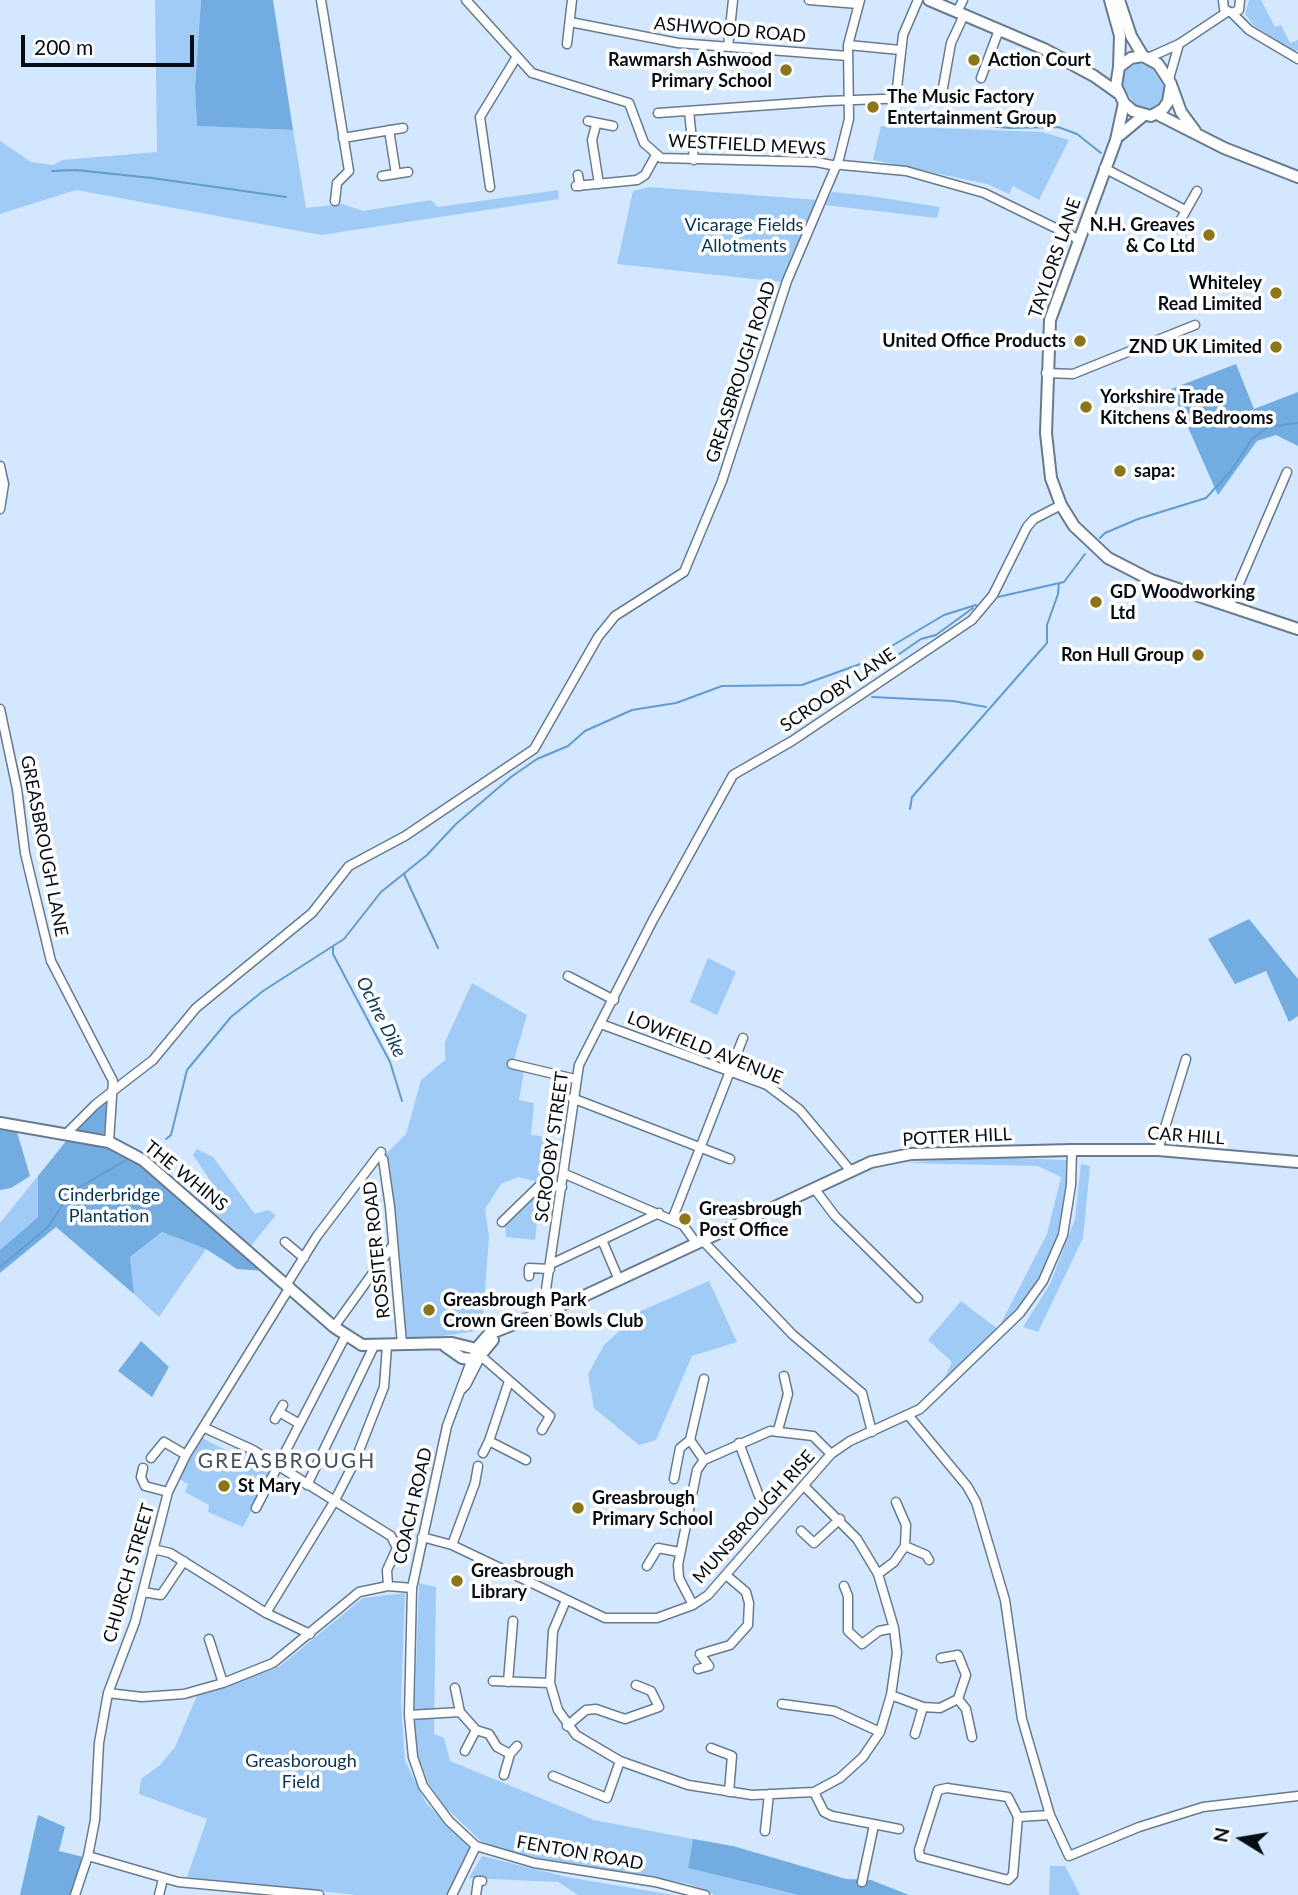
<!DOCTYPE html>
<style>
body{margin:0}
#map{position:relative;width:1298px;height:1895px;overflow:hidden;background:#d3e8fe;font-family:Lato,sans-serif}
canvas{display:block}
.north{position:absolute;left:1207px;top:1804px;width:70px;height:70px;-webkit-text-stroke:5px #fff;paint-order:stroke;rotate:281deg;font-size:19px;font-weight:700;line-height:28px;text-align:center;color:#060c13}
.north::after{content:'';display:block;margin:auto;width:24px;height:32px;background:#060c13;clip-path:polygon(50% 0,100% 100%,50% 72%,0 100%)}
.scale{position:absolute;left:21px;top:35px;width:173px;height:32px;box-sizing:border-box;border:4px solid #060c13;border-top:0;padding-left:9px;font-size:21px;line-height:24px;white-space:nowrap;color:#060c13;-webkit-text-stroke:5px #fff;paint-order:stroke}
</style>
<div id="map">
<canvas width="1298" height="1895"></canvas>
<div class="north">N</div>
<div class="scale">200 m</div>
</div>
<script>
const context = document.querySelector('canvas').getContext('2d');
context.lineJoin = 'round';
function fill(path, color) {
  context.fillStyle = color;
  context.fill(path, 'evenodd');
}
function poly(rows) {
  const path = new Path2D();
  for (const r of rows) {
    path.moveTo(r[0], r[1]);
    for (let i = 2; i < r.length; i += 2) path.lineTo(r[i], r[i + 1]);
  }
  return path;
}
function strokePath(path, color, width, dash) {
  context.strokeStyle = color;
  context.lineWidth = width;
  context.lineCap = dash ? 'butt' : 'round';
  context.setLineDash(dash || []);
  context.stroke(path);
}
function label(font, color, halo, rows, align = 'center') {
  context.font = font + ' Lato,sans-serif';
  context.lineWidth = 7;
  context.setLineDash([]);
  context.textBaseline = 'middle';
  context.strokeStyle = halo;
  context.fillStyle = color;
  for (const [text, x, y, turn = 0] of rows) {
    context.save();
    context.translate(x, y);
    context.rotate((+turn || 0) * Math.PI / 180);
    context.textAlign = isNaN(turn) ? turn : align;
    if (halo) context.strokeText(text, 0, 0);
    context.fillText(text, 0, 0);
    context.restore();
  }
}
const green = poly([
 [155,0,201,0,195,87,197,126,293,130,306,208,343,204,363,211,431,200,438,207,558,190,559,199,321,235,76,190,0,214,0,141,31,162,53,165,62,160,157,152],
 [1249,0,1261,0,1275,27,1281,25,1290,43,1298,40,1298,50,1294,51,1254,26,1245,14],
 [1138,63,1151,67,1165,88,1161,102,1151,108,1137,106,1122,87,1125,70],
 [881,126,1042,132,1069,140,1039,200,1013,186,1009,194,987,184,873,160],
 [649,187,817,200,781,282,617,264,633,191],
 [832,192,870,196,940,207,937,218,825,205],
 [708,958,736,972,717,1015,690,1002],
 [472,983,527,1015,513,1063,524,1071,519,1100,534,1103,531,1135,541,1136,550,1143,539,1182,518,1177,501,1184,485,1209,489,1237,483,1316,475,1319,476,1331,410,1341,403,1336,387,1153,406,1134,421,1080,445,1060,445,1042],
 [197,1149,213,1157,255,1214,268,1210,276,1215,251,1246,208,1206,218,1192,193,1155],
 [977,1157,1068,1160,1065,1216,1040,1281,998,1330,942,1383,952,1362,928,1340,961,1301,998,1329,1047,1234,1061,1177,1038,1166,905,1163],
 [1081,1164,1090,1166,1083,1238,1038,1332,1023,1327,1050,1284,1075,1219],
 [38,1176,38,1217,0,1250,0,1223],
 [534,1195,538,1196,539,1206,535,1240,506,1237,505,1223],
 [162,1232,206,1249,159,1317,134,1294,130,1257],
 [709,1281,737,1342,692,1356,656,1440,639,1445,594,1408,588,1374,604,1345,641,1311],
 [202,1438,232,1453,234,1448,243,1452,272,1470,243,1527,208,1512,209,1505,185,1492,188,1484,179,1479],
 [419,1583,436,1587,434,1734,444,1738,450,1761,594,1820,693,1839,688,1868,797,1895,715,1895,689,1884,630,1873,542,1862,511,1854,482,1842,444,1806,429,1784,418,1756,414,1725],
 [405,1593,401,1700,405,1761,426,1803,471,1849,449,1895,356,1895,187,1877,207,1819,139,1794,141,1779,160,1765,175,1747,197,1696,279,1667,363,1598],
 [482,1856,567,1877,673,1895,578,1895,558,1882,469,1878],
 [1050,1866,1065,1866,1080,1895,1049,1895]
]);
const forest = poly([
 [201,0,273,0,293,130,197,126,195,87],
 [1236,364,1254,409,1298,392,1298,446,1276,435,1257,441,1218,495,1171,389],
 [1249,919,1298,979,1298,1016,1289,1022,1266,971,1235,984,1208,939],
 [109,1098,106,1134,75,1131],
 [0,1130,17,1132,30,1176,11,1188,0,1190],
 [67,1140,111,1144,183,1200,265,1271,237,1269,206,1249,162,1232,130,1257,134,1294,56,1227,0,1273,0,1250,38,1217,38,1176],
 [141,1341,169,1367,152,1397,118,1371],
 [38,1815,65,1827,59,1851,83,1857,71,1895,20,1895],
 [693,1839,733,1846,846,1879,871,1880,909,1895,798,1895,688,1868]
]);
const stream = poly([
 [886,123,927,121,1010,128,1058,127,1077,134,1101,153],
 [52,171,76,170,152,178,286,197],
 [1100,538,1105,533,1138,519,1206,498,1231,471,1252,439,1268,427,1298,423],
 [998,597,1064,582,1085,554],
 [865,663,889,661,921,639,936,635,973,608],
 [872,697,953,701,986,707],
 [910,809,912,797,1047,643,1047,625,1058,594,1059,583],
 [404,874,438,948],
 [333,947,333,954,390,1062,402,1101],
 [166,1139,171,1135,187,1070,231,1017,263,991,344,939,381,892,427,855,456,824,511,777,537,759,568,746,585,731,632,710,676,703,722,686,802,685,863,663,944,615,976,605],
 [0,1267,48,1227,71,1192,128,1159]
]);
const minor = poly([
 [321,0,349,171,337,183,335,201],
 [466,0,532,73,629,103,644,143,661,158,816,162,837,166],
 [809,0,858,4],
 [1223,0,1224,9,1232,13,1239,10,1240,0],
 [957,12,963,0],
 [1232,13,1249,30,1298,59],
 [570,22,678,43,848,56],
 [567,44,572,0],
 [848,45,900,50],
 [728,47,733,0],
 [1148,58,1179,44,1227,12],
 [981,78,999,30],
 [1169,79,1179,44],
 [896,97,903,35,918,0],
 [689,111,694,160],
 [658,113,827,101,937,97,942,93,951,43,964,15],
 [588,121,613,126],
 [596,125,592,140,599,184],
 [389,130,396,174],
 [343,138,403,128],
 [842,165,906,171,984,193,1080,240],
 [1104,168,1185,210],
 [578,175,580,186],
 [382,176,408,172],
 [576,186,637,180,645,175,656,155],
 [490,187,480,117,516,58],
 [1176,228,1197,191],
 [1046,373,1073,374,1195,325],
 [0,466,4,484,0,509],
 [1229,607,1287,472],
 [0,709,17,789,25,853,51,961,113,1081,109,1142],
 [568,976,614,1000],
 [601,1024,767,1085,800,1110,850,1170],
 [512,1064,575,1079],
 [572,1098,730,1159],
 [67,1133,96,1104,153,1060,196,1008,312,913,349,866,405,836,534,749,598,637,615,616,684,572,722,481,787,281,839,159,849,119,848,45,860,0],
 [1158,1150,1186,1059],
 [379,1156,383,1159,390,1207,402,1344],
 [565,1174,683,1225,697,1244],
 [814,1188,835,1216,918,1298],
 [672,1220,743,1038],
 [502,1222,540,1185,562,1187],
 [602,1240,619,1280],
 [703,1241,793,1335,862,1393,872,1432],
 [285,1242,304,1258],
 [551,1264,659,1213],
 [529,1276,529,1268,550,1269],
 [287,1284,317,1236,381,1152],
 [549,1310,545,1296,579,1065,653,920,733,775,792,741,972,620,993,595,1027,527,1034,519,1061,505],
 [334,1327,393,1245],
 [473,1356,447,1426,412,1588,409,1715,413,1757,423,1786,449,1821,476,1846,534,1863,655,1882,705,1895],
 [481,1356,550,1416,542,1430],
 [704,1379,690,1440,704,1460],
 [509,1381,489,1441,526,1460],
 [460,1391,466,1385,483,1352],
 [279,1412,298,1423],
 [909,1416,967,1486,976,1502,1005,1600,1022,1719,1050,1815,1069,1856,1139,1827,1203,1807,1298,1796],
 [275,1419,283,1405],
 [205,1428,253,1450,391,1536,397,1548,387,1570,388,1586],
 [778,1430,788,1394,784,1376],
 [739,1443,759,1496],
 [483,1453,489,1441],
 [151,1458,164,1442,186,1455],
 [143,1468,141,1477,145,1486,168,1492],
 [674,1479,680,1448,690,1440],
 [307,1485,374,1346],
 [256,1508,346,1335],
 [801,1531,814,1543,840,1519],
 [422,1537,452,1545,605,1618,657,1618,693,1605,708,1595,831,1454,850,1441,920,1409,1020,1313,1043,1281,1063,1235,1071,1185,1072,1150],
 [452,1545,475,1483,478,1466],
 [905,1546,926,1555,929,1560],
 [153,1549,170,1553,266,1613,310,1634],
 [647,1566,658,1548,679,1552],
 [878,1574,894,1562,905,1546,906,1525,896,1502],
 [844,1586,848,1596,848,1631,862,1644,879,1631,894,1628],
 [143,1592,161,1595,184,1561],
 [566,1600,553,1631,550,1683,558,1710,576,1735,620,1761,688,1785,752,1795,814,1792,840,1778,863,1757,880,1732,891,1695,897,1653,894,1628,878,1574,857,1539,804,1486],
 [693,1605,679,1578,678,1565,697,1470,704,1460,770,1431,813,1436,831,1454],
 [266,1613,334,1502,355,1461,384,1387,387,1346],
 [209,1639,223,1683],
 [698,1669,709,1666,700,1654,730,1645,748,1625,749,1603,746,1592,726,1575],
 [493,1681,550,1683],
 [508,1682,513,1621],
 [455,1688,460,1712,476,1730,465,1751],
 [108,1693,142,1697,184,1694,223,1683,273,1663,359,1592,388,1586,412,1588],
 [891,1695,923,1707,940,1708,958,1699,966,1675,958,1655,941,1658],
 [958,1699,966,1709,972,1737],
 [782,1704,834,1711,880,1732],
 [409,1715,460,1712],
 [567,1726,586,1710,596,1709,625,1719,659,1707,651,1691,636,1685],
 [476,1730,489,1734,497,1747,510,1754],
 [915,1734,923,1707],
 [711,1748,732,1756,729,1792],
 [504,1775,510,1754,517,1746],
 [553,1776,607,1798,620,1761],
 [814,1792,824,1812,832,1816,899,1829],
 [1018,1817,1008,1797,947,1788,938,1790,919,1850,920,1857,1008,1880,1013,1875,1018,1817,1050,1815],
 [765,1831,769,1794],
 [88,1856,178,1882,319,1895],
 [862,1882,874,1825],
 [75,1895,88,1856,95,1820,99,1743,108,1693,135,1622,168,1492,186,1455,290,1287],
 [159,1895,163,1879],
 [452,1895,476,1846],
 [476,1895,478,1881,482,1881]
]);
const major = poly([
 [929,0,1044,49,1094,76,1118,93],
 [1110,0,1120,36,1119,67],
 [1119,0,1131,36,1143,56],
 [1143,56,1158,64,1171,84,1168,102,1163,109,1151,116,1133,111,1124,103,1116,86,1119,67,1131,58,1143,56],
 [1172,87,1181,112,1195,131],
 [1124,103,1116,140,1050,320,1046,433,1051,478,1061,505,1074,526,1108,558,1151,580,1298,629],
 [1157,114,1224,148,1298,177],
 [1120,135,1144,115],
 [0,1123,109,1142,143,1160,334,1327,362,1345,452,1343,476,1349],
 [445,1346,462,1358,471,1359,483,1352,493,1340],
 [476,1349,489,1334,584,1296,871,1162,911,1154,1072,1150,1158,1150,1298,1162]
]);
const markers = [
 [974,60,7,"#8b7619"],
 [786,70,7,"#8b7619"],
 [873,107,7,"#8b7619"],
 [1209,235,7,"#8b7619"],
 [1276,293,7,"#8b7619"],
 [1080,341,7,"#8b7619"],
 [1276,347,7,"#8b7619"],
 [1086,407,7,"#8b7619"],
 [1120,471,7,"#8b7619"],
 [1096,602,7,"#8b7619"],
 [1198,655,7,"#8b7619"],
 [685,1219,7,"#8b7619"],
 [429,1310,7,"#8b7619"],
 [224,1486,7,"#8b7619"],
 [578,1508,7,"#8b7619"],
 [457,1581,7,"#8b7619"]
];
const streetNames = [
 ["ASHWOOD ROAD",730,30,5],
 ["WESTFIELD MEWS",747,145,3],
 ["TAYLORS LANE",1055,258,-71],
 ["GREASBROUGH ROAD",741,372,-72],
 ["SCROOBY LANE",838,690,-34],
 ["GREASBROUGH LANE",44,846,79],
 ["LOWFIELD AVENUE",705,1048,22],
 ["CAR HILL",1186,1136,4],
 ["POTTER HILL",957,1137,-3],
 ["SCROOBY STREET",552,1147,-82],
 ["THE WHINS",186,1176,39],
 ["ROSSITER ROAD",377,1250,-96],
 ["COACH ROAD",413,1506,-77],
 ["MUNSBROUGH RISE",754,1517,-48],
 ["CHURCH STREET",129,1573,-74],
 ["FENTON ROAD",580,1853,10]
];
const poiNames = [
 ["Rawmarsh Ashwood",772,60,"right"],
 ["Primary School",772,81,"right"],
 ["Action Court",988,60],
 ["The Music Factory",887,97],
 ["Entertainment Group",887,118],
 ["N.H. Greaves",1195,225,"right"],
 ["& Co Ltd",1195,246,"right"],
 ["Whiteley",1262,283,"right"],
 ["Read Limited",1262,304,"right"],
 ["United Office Products",1066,341,"right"],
 ["ZND UK Limited",1262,347,"right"],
 ["Yorkshire Trade",1100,397],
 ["Kitchens & Bedrooms",1100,418],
 ["sapa:",1134,471],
 ["GD Woodworking",1110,592],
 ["Ltd",1110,613],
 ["Ron Hull Group",1184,655,"right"],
 ["Greasbrough",699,1209],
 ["Post Office",699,1230],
 ["Greasbrough Park",443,1300],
 ["Crown Green Bowls Club",443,1321],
 ["St Mary",238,1486],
 ["Greasbrough",592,1498],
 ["Primary School",592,1519],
 ["Greasbrough",471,1571],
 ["Library",471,1592]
];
const parkNames = [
 ["Vicarage Fields",744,225],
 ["Allotments",744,246],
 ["Cinderbridge",109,1195],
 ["Plantation",109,1216],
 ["Greasborough",301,1761],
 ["Field",301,1782]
];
const waterNames = [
 ["Ochre Dike",381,1017,63]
];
const quarterNames = [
 ["GREASBROUGH",287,1461]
];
fill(green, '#9fcbf6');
fill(forest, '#73ace1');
strokePath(stream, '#629bd0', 2);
strokePath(minor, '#687b8e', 11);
strokePath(major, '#687b8e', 14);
strokePath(minor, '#fff', 8);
strokePath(major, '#fff', 10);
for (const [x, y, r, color] of markers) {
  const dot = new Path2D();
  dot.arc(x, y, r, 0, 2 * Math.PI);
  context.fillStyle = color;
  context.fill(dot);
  strokePath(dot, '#fff', 2.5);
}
label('18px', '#060c13', '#fff', streetNames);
label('bold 18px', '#060c13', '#fff', poiNames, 'left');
label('18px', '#063355', '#fff', parkNames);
label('italic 19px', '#113b5e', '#fff', waterNames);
context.letterSpacing = '2px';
label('21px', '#405264', '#fff', quarterNames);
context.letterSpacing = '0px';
</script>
